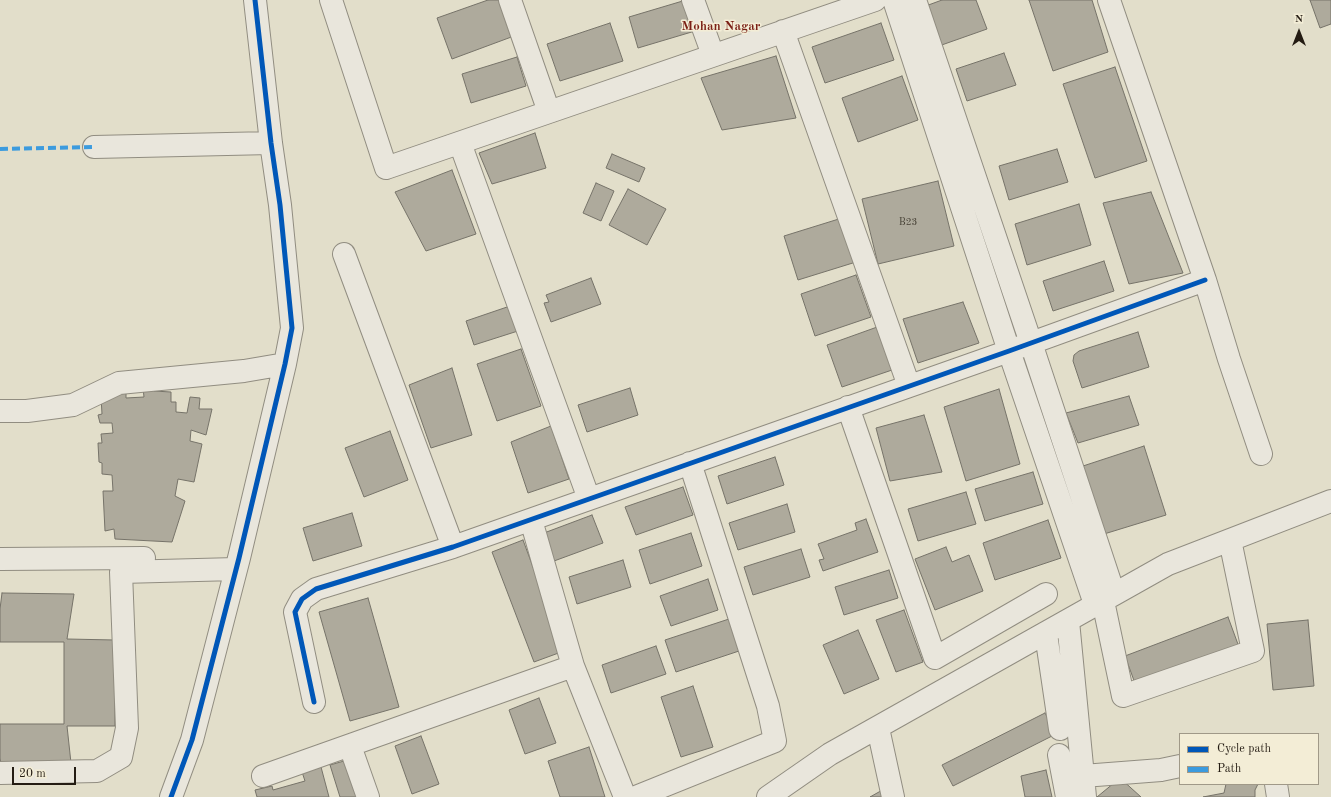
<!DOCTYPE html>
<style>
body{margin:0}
#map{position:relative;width:1331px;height:797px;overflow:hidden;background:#e2deca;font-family:"Old Standard TT",serif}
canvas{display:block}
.legend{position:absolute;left:1179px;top:733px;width:140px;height:52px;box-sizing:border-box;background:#f3edd6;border:1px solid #a09988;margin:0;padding:5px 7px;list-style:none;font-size:12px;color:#241c13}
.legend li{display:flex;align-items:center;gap:8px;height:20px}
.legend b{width:20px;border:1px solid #a09988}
.north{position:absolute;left:1279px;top:12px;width:40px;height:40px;-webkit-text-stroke:3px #f3edd6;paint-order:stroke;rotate:0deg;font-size:11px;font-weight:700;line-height:16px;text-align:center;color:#241c13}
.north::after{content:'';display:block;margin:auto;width:14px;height:18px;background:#241c13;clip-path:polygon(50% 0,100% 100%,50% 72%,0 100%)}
.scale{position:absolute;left:12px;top:767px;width:64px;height:18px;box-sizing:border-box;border:2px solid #241c13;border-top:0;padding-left:5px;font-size:12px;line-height:14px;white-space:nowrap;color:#241c13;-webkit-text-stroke:3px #f3edd6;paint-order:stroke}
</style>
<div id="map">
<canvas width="1331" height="797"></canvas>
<ul class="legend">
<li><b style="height:5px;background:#0057b8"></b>Cycle path</li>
<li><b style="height:5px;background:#3c9bde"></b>Path</li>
</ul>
<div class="north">N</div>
<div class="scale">20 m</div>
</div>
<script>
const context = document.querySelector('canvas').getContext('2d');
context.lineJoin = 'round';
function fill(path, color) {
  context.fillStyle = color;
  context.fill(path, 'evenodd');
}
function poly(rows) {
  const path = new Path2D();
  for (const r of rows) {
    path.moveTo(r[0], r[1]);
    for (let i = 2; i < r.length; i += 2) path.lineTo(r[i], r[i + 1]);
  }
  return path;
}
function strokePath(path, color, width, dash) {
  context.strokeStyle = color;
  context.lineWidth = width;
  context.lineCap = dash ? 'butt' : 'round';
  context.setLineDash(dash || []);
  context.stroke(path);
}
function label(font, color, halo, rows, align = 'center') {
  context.font = font + ' "Old Standard TT",serif';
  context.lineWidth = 3;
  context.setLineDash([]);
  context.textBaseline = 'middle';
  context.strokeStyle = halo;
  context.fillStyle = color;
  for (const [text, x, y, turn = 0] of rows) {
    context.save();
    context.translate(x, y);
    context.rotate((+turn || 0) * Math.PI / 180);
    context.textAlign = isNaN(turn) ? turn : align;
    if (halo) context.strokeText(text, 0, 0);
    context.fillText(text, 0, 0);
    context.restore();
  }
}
const building = poly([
 [488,0,501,0,514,36,452,59,437,18,488,0],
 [686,0,695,31,638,48,629,17,686,0],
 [942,0,976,0,987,29,936,47,923,7,942,0],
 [1029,0,1092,0,1108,52,1053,71,1029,0],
 [1310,0,1331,0,1331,24,1320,28,1310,0],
 [610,23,623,61,560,81,547,44,610,23],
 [881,23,894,60,825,83,812,47,881,23],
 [1004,53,1016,85,967,101,956,69,1004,53],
 [776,56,796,118,722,130,701,78,776,56],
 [517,57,526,86,471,103,462,74,517,57],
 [1115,67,1147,161,1095,178,1063,84,1115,67],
 [902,76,918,120,858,142,842,98,902,76],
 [535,133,546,168,492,184,479,153,535,133],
 [1057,149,1068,182,1009,200,999,166,1057,149],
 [612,154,645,168,639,182,606,168,612,154],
 [452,170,476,234,426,251,395,192,452,170],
 [938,181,954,246,878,264,862,199,938,181],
 [596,183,614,191,601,221,583,213,596,183],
 [628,189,666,209,647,245,609,225,628,189],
 [1151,192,1183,273,1129,284,1103,203,1151,192],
 [1079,204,1091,245,1027,265,1015,224,1079,204],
 [842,218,856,262,798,280,784,236,842,218],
 [1104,261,1114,291,1053,311,1043,281,1104,261],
 [856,275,871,317,815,336,801,294,856,275],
 [591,278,601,304,551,322,544,303,549,302,546,295,591,278],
 [963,302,979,343,918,363,903,319,963,302],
 [513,305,521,330,474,345,466,321,513,305],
 [880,326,895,369,842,387,827,345,880,326],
 [1138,332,1149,367,1082,388,1073,361,1074,355,1079,351,1138,332],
 [521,349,541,406,497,421,477,364,521,349],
 [452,368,472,435,431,448,409,385,452,368],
 [154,387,154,391,171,392,171,402,176,402,176,412,187,413,190,397,200,398,199,409,212,409,206,435,191,430,190,441,202,444,194,482,178,479,175,496,185,501,172,542,115,539,114,529,105,531,103,491,113,491,112,475,102,474,102,463,99,462,98,443,102,443,101,434,113,433,112,423,100,423,98,415,102,414,101,397,126,391,126,398,144,397,143,388,154,387],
 [630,388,638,415,587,432,578,405,630,388],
 [999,389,1020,464,966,481,944,407,999,389],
 [1129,396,1139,425,1078,443,1066,413,1129,396],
 [924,415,942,472,890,481,876,428,924,415],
 [551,426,569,479,528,493,511,442,551,426],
 [390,431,408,480,364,497,345,448,390,431],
 [1144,446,1166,515,1104,534,1083,466,1144,446],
 [775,457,784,485,727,504,718,476,775,457],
 [1033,472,1043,504,985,521,975,489,1033,472],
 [683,487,693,515,636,535,625,507,683,487],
 [966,492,976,524,918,541,908,509,966,492],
 [787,504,795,532,738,550,729,523,787,504],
 [352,513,362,546,313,561,303,528,352,513],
 [592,515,603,543,554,561,544,533,592,515],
 [866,519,878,552,823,571,819,560,824,559,818,544,857,530,855,523,866,519],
 [1048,520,1061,558,995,580,983,543,1048,520],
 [691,533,702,566,650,584,639,550,691,533],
 [523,540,564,651,534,662,492,552,523,540],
 [946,547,952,562,969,555,983,591,935,610,915,559,946,547],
 [801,549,810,577,753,595,744,567,801,549],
 [623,560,631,587,577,604,569,577,623,560],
 [889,570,898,598,844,615,835,587,889,570],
 [708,579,718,610,671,626,660,596,708,579],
 [2,593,74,594,67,639,115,640,115,726,67,726,71,763,1,765,0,758,0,724,64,724,64,642,0,642,0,609,2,593],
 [368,598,399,707,350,721,319,612,368,598],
 [904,610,923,662,896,672,876,620,904,610],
 [1228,617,1239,647,1136,686,1125,656,1228,617],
 [729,619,739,651,676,672,665,640,729,619],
 [1308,620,1314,686,1273,690,1267,624,1308,620],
 [858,630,879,679,844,694,823,645,858,630],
 [656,646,666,674,611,693,602,665,656,646],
 [693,686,713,747,681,757,661,697,693,686],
 [539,698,556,743,525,754,509,710,539,698],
 [1045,713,1056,734,953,786,942,765,1045,713],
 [421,736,439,784,412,794,395,746,421,736],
 [589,747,605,797,560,797,548,761,589,747],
 [351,759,362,797,340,797,330,765,351,759],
 [321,767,329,797,257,797,255,790,272,786,273,790,305,781,302,772,321,767],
 [1046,770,1052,797,1025,797,1021,776,1046,770],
 [1120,778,1141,797,1097,797,1120,778],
 [1226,784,1258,784,1255,790,1255,797,1203,797,1224,793,1226,784],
 [886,788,888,797,870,797,886,788]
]);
const minor = poly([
 [331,0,386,168,875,0],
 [510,0,549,112],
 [693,0,713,55],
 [894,0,1009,351,1095,604],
 [915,0,1031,343,1114,594],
 [1109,0,1205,280,1229,359,1261,454],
 [783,31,909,386],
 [460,143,589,499],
 [94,147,271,143],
 [344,254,453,547],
 [848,407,935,658,1046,594],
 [0,411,27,411,73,405,119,383,244,371,285,364],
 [531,520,573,666,625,797],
 [0,559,144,558],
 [1103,601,1123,696,1253,651,1230,540],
 [1068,621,1085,797],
 [1046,634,1060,729],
 [314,702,295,612,302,599,316,589,453,547,1009,351,1205,280],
 [878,728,893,797],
 [350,746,368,797],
 [1059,755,1067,797],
 [0,773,97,771,121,757,127,728,121,572,236,569],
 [263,776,573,666],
 [1083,776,1161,770,1180,766],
 [1276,784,1278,797],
 [171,797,192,740,239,558,285,364,292,328,280,205,271,143,255,0],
 [636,797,775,741,768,706,690,463],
 [768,797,830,754,1168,564,1331,501]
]);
const quiet = poly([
 [0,149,94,147]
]);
const cycleway = poly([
 [314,702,295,612,302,599,316,589,453,547,1009,351,1205,280],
 [171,797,192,740,239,558,285,364,292,328,280,205,271,143,255,0]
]);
const numberNames = [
 ["B23",908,222]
];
const neighbourhoodNames = [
 ["Mohan Nagar",721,27]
];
fill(building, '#aeaa9c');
strokePath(building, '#767369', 1);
strokePath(minor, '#918d81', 24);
strokePath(minor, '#e9e6dc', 22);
strokePath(quiet, '#3c9bde', 4, [8, 4]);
strokePath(cycleway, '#0057b8', 5);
label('10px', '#464035', null, numberNames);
label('bold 13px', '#7a1f14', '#f3edd6', neighbourhoodNames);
</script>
